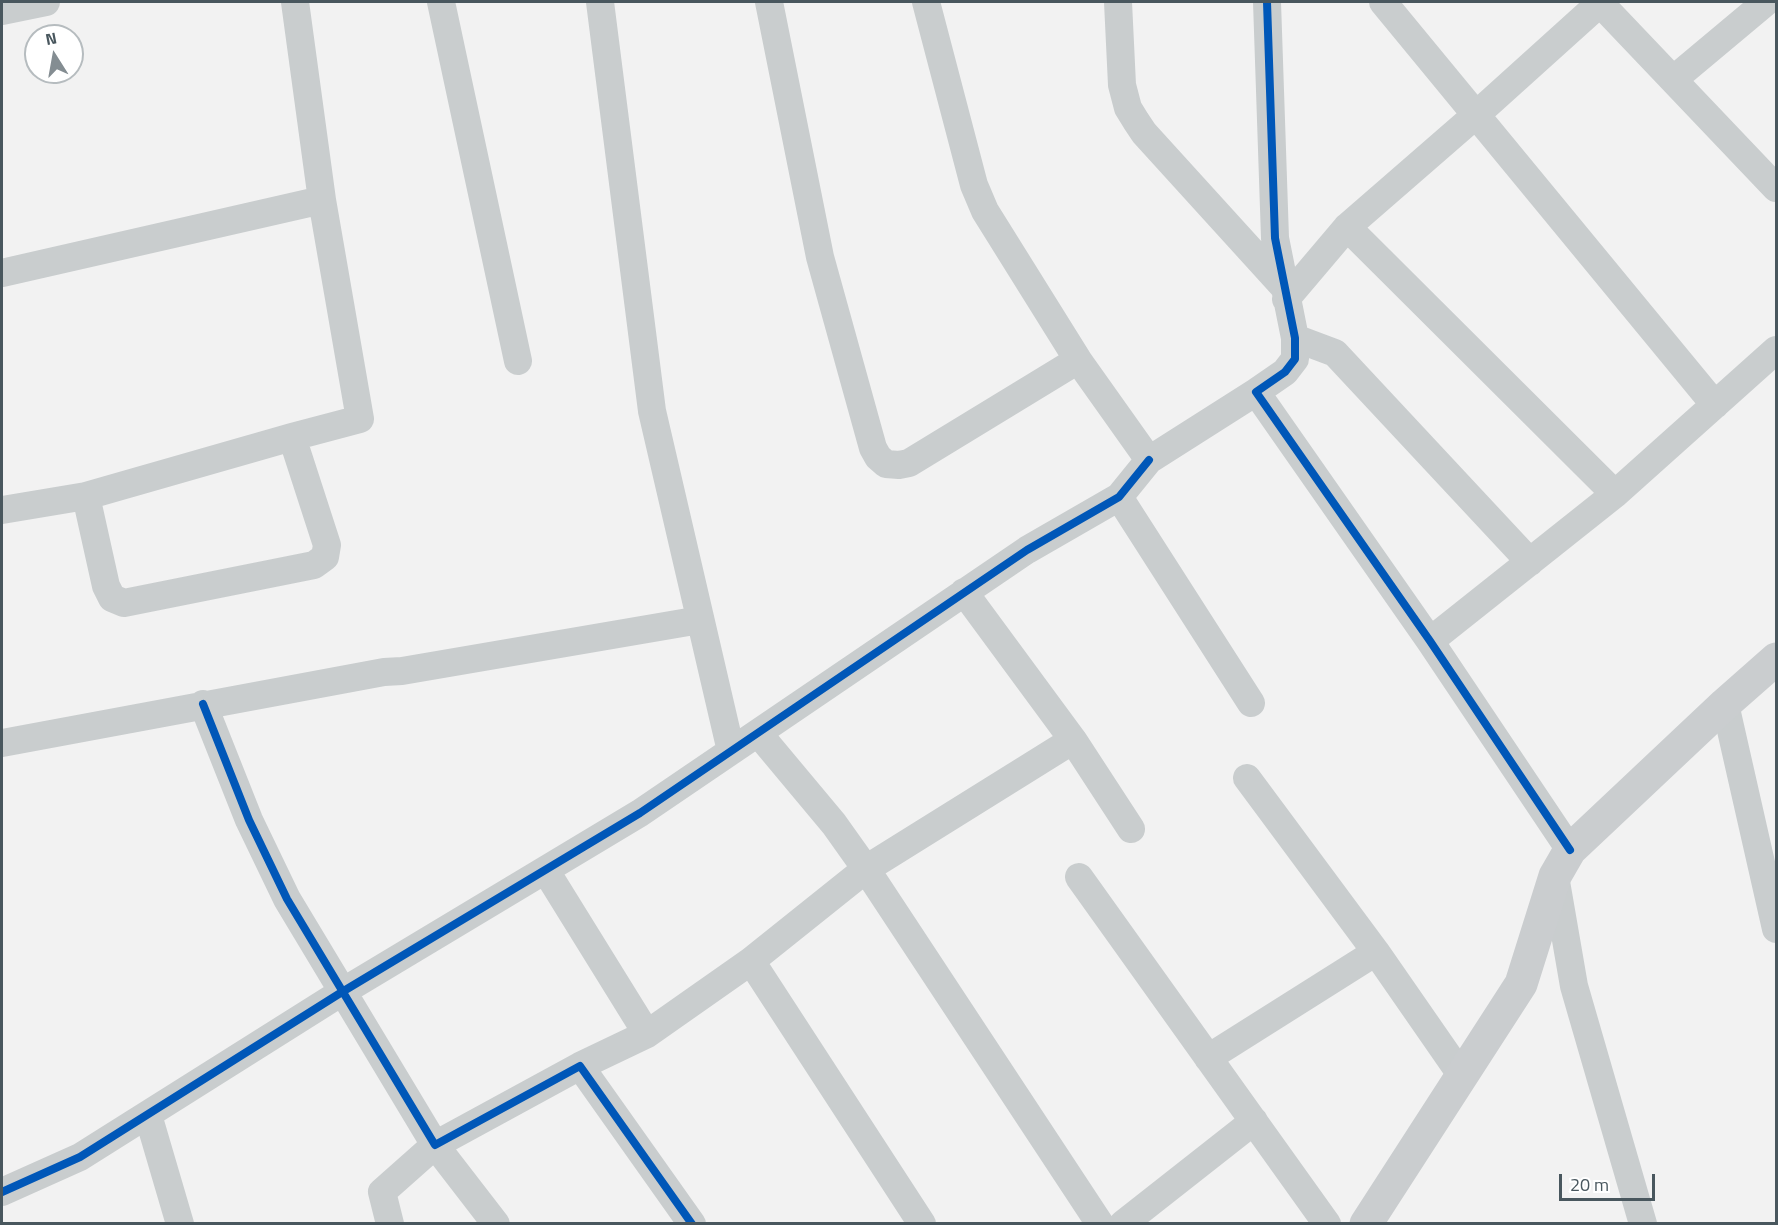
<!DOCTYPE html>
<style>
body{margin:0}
#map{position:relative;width:1778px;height:1225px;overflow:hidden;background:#f2f2f2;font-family:"Titillium Web",sans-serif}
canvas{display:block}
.frame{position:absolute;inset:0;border:3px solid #49575e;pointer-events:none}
.north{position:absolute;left:24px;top:24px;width:60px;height:60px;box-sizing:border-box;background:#fff;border:2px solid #b6bcbf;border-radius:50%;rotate:349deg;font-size:16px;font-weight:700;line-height:24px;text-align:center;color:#49575e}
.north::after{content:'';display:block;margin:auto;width:21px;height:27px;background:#848d92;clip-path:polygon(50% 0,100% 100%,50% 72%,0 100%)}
.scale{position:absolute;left:1559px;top:1174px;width:96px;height:27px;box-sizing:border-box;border:3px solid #49575e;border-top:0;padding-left:8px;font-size:18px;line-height:21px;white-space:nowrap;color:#49575e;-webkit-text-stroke:4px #fff;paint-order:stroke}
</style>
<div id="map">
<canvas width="1778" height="1225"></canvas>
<div class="frame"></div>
<div class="north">N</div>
<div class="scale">20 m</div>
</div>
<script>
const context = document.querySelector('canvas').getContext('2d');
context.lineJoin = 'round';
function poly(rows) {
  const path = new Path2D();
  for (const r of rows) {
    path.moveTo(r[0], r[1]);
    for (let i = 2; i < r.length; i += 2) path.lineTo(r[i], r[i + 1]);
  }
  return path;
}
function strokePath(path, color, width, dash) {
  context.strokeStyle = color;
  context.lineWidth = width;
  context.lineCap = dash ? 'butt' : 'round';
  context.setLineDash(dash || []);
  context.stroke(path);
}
const street = poly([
 [441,2,518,361],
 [600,2,652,411,731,751],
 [769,2,820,257,873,448,878,457,886,464,899,465,909,463,1078,360,1149,460,1256,392],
 [926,2,974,185,985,211,1078,360],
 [1118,2,1122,85,1128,108,1136,121,1144,133,1284,287],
 [1267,2,1275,238,1295,338,1295,359,1285,372,1256,392,1430,641,1570,850],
 [1383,2,1715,405],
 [1599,2,1776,188],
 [2,11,46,2],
 [1674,79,1766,2],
 [1347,227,1615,494],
 [2,273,322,200],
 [1286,299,1347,227,1477,114,1600,3],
 [1295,338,1335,353,1530,562],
 [86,496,106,586,112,598,124,603,314,565,325,557,327,545,292,437],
 [1119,497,1251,703],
 [2,510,86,496,292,437,360,419,322,200,295,2],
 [964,592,1073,740,1131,829],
 [1430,641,1615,494,1776,350],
 [203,704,249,820,287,899,435,1145,580,1066,692,1224],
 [1725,704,1776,929],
 [758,733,834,824,866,869,1100,1224],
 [2,743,384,672,402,671,700,620],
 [1247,778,1376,952,1462,1076],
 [546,871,647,1034],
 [1555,876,1574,986,1643,1224],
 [1079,877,1327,1224],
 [751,961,866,869,1073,740],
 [1208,1058,1376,952],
 [580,1066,647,1034,751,961,922,1224],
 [148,1115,180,1224],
 [2,1192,80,1157,342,992,640,813,1027,550,1119,497,1149,460],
 [390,1224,382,1192,435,1145,496,1224],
 [1123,1224,1254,1121]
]);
const secondary = poly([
 [1366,1224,1521,984,1555,876,1570,850,1725,704,1776,659]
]);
const cycleway = poly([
 [1267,2,1275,238,1295,338,1295,359,1285,372,1256,392,1430,641,1570,850],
 [203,704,249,820,287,899,435,1145,580,1066,692,1224],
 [2,1192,80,1157,342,992,640,813,1027,550,1119,497,1149,460]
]);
strokePath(street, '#c9cdce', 28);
strokePath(secondary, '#cacdcf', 33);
strokePath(cycleway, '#0057b8', 8);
</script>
